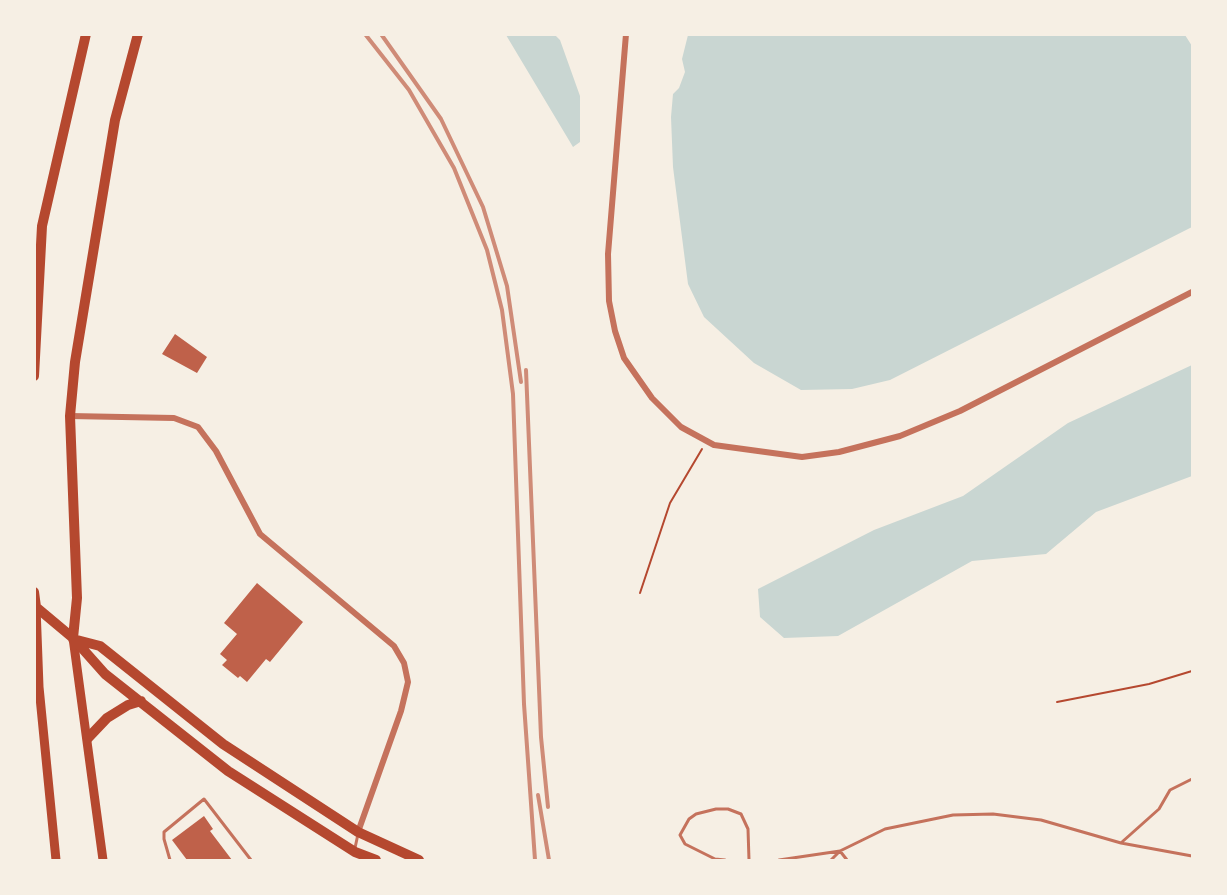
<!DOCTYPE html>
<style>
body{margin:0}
#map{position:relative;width:1227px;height:895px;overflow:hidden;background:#f6efe4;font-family:Mulish,sans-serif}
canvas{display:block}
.frame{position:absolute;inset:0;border:36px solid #f6efe4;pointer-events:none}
</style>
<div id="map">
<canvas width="1227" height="895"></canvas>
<div class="frame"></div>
</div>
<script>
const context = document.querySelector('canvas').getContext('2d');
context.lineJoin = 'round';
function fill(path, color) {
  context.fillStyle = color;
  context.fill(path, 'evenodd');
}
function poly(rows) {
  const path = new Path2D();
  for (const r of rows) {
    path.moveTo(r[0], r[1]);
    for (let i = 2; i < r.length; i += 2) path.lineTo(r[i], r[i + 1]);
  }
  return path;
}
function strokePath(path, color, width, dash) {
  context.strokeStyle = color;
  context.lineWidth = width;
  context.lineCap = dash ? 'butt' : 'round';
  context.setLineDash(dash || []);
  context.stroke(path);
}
const water = poly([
 [506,35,555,35,560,40,580,96,580,142,573,147],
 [688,35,1185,35,1192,46,1192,227,890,380,852,389,801,390,754,363,704,317,688,284,673,167,671,117,673,94,679,88,685,72,682,59],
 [1192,365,1192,476,1096,512,1046,554,972,561,838,636,784,638,760,617,758,589,874,530,963,496,1068,423]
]);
const building = poly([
 [175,334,207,357,197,373,162,354],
 [257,583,303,622,270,662,266,659,247,682,240,676,238,678,222,665,227,660,220,654,237,634,224,623],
 [204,816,213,829,210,831,232,860,187,860,172,840]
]);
const path = poly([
 [640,593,670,503,702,449],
 [1057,702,1149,684,1192,671]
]);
const service = poly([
 [1122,842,1159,809,1170,790,1192,779],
 [355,848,358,834],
 [170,860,164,839,164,832,204,799,251,860],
 [725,860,715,859,685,844,680,835,689,819,696,814,716,809,728,809,741,814,748,829,749,860],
 [779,860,840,851,847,860],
 [831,860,840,851,885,829,953,815,993,814,1041,820,1121,843,1192,856]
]);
const minor = poly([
 [626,34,608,254,609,301,615,331,624,358,652,398,681,427,714,445,802,457,839,452,900,436,960,411,1192,292],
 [70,416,174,418,198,427,216,451,260,534,394,646,404,663,408,682,401,711,358,832]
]);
const primary = poly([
 [36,607,39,687,56,860],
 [73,638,103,860]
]);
const trunk = poly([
 [34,376,42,226,86,34],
 [34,592,36,607,73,638,105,674,228,771,355,852,376,860],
 [73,638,77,598,70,416,75,362,115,120,138,34],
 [73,639,100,646,223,744,358,832,419,860],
 [88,738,107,718,128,705,141,701]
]);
const rail = poly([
 [365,34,409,90,454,168,487,250,502,310,513,394,524,704,535,860],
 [381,34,441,119,483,207,507,286,521,382],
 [526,370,541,737,548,807],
 [538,795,549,860]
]);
fill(water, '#c9d6d2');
fill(building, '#bf614a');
strokePath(path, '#b5482f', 2);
strokePath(service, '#c5725c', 3);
strokePath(minor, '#c5725c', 6);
strokePath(primary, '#b5482f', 9);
strokePath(trunk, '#b5482f', 10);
strokePath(rail, '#cf8b77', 4);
</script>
